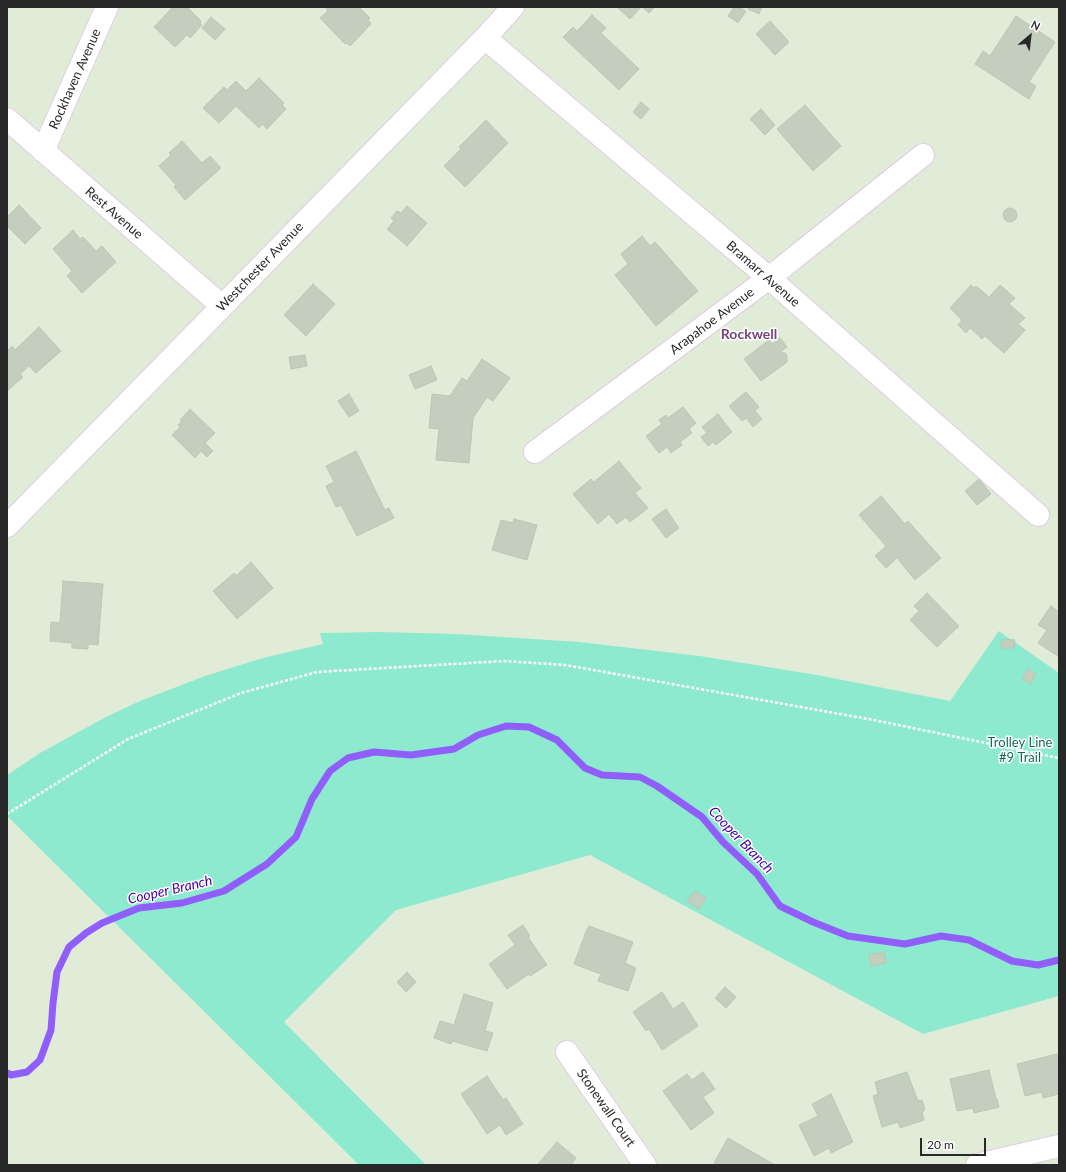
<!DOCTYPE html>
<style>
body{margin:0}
#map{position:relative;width:1066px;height:1172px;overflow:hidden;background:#e0ecd8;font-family:Lato,sans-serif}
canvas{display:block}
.frame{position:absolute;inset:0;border:8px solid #282828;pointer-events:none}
.north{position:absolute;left:1010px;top:16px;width:40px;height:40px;-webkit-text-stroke:3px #fff;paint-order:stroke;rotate:28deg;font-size:11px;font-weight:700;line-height:16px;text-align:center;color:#282828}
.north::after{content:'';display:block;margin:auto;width:14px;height:18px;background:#282828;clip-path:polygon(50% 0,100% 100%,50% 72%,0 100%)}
.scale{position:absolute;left:920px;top:1138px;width:66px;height:18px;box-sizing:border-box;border:2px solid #282828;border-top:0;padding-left:5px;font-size:12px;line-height:14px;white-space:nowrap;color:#282828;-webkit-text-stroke:3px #fff;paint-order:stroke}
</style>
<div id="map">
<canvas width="1066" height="1172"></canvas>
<div class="frame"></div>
<div class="north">N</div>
<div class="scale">20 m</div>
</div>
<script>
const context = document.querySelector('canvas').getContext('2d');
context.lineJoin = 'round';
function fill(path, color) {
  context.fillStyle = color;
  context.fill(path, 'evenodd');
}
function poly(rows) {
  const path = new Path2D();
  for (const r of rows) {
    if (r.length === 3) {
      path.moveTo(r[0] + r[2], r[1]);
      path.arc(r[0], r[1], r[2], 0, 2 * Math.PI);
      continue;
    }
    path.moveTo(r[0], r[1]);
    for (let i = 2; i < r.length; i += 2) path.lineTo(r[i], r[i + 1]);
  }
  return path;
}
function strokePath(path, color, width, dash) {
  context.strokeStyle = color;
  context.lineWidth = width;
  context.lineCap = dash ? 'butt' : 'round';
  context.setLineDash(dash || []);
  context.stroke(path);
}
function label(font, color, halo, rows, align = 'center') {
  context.font = font + ' Lato,sans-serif';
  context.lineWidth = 3;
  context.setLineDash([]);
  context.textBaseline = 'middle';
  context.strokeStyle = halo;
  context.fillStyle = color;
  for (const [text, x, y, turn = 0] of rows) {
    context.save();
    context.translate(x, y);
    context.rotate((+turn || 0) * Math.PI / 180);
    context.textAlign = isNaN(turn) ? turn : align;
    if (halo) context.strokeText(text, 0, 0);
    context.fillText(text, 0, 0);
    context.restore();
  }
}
const green = poly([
 [999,631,1059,673,1059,996,923,1034,590,855,396,910,284,1022,426,1165,359,1165,7,816,7,775,40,753,106,717,140,701,205,676,263,658,323,644,320,633,380,632,456,634,579,642,700,656,817,675,950,701]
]);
const stream = poly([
 [7,1073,11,1075,27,1072,40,1060,51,1030,53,1003,57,972,69,947,86,933,102,923,139,908,182,903,224,891,267,864,296,837,312,799,330,771,348,758,374,752,411,755,454,749,478,735,506,726,529,727,557,740,585,768,602,775,640,777,657,786,702,817,723,842,757,874,780,906,813,922,848,936,905,944,941,936,969,940,1012,961,1038,965,1059,960]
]);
const building = poly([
 [173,7,187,7,201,21,200,23,202,25,190,38,187,35,175,47,154,27,173,7],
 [325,7,359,7,370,18,368,20,371,24,350,46,347,43,345,44,320,18,328,11,325,7],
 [617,7,641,7,630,19,617,7],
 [642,7,655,7,649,13,642,7],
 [734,7,739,7,746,11,738,23,728,16,734,7],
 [748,7,762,7,759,14,748,9,748,7],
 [592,15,606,28,601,33,639,69,619,90,563,37,573,27,577,31,592,15],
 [1016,16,1055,42,1029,82,1036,86,1029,99,975,64,983,51,990,56,1016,16],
 [211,17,225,29,215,40,202,28,211,17],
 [770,21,789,42,775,55,756,34,770,21],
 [259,78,284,103,282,105,286,109,267,129,262,124,259,128,236,106,219,123,203,108,224,87,227,90,236,81,246,91,259,78],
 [641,102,649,109,641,119,633,112,641,102],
 [805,105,841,146,813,171,777,129,805,105],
 [761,109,775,125,765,135,750,119,761,109],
 [486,120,508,143,465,187,444,166,461,149,459,147,486,120],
 [182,141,202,163,210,156,221,168,185,200,174,187,176,185,159,166,171,155,169,153,182,141],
 [19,205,41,228,25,244,7,226,7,217,19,205],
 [407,206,427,223,407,246,387,229,394,221,391,218,397,211,401,213,407,206],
 [1010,215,7],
 [73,230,80,239,83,237,96,251,102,246,116,262,82,293,67,276,72,271,53,249,73,230],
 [642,236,650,246,655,242,698,291,656,326,615,275,628,264,621,254,642,236],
 [313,284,335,304,306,336,284,315,313,284],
 [971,285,974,288,976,286,989,297,1000,285,1015,298,1009,304,1025,318,1018,324,1025,330,1004,353,985,336,982,339,970,328,966,333,958,325,962,320,950,308,971,285],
 [39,327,61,351,36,373,29,366,20,374,23,377,7,391,7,351,12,346,15,350,39,327],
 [780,338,787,347,780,352,785,353,787,356,787,362,761,381,744,359,769,340,772,344,780,338],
 [305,355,307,366,291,369,289,357,305,355],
 [482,359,510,378,493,401,487,397,473,418,469,463,436,460,439,429,429,428,432,394,450,396,462,378,467,381,482,359],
 [431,366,437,380,415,389,409,375,431,366],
 [746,392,759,407,755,411,762,419,753,427,746,418,742,421,729,406,746,392],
 [349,394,359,411,349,417,338,401,349,394],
 [683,407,696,423,689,429,692,433,680,442,682,445,671,453,667,447,659,453,646,436,662,424,659,420,666,415,668,418,683,407],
 [190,409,215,433,205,443,213,451,207,457,201,451,195,458,172,435,180,427,178,425,182,421,180,420,190,409],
 [718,414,732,432,716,445,713,442,708,446,701,437,707,433,702,427,718,414],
 [356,451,385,510,389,508,394,518,357,536,341,505,336,507,326,486,334,482,326,466,356,451],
 [619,461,641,488,635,493,648,508,630,522,626,517,617,524,609,514,598,524,573,494,591,479,594,482,619,461],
 [979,479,991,494,977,505,965,491,979,479],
 [881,496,905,524,908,521,941,558,915,580,897,558,886,568,875,556,886,546,859,515,881,496],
 [666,509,679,528,666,538,652,519,666,509],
 [514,519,537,525,527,560,492,550,501,520,513,523,514,519],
 [251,562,273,588,237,619,213,591,234,573,236,576,251,562],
 [63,581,103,584,98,645,88,644,88,649,72,648,72,643,50,641,51,622,60,623,63,581],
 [927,593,959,626,937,647,910,620,919,611,914,606,927,593],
 [1051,606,1059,612,1059,657,1038,643,1047,630,1038,625,1051,606],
 [1002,639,1015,640,1014,648,1001,648,1002,639],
 [1028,669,1036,674,1030,684,1022,678,1028,669],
 [695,891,706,898,699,909,687,901,695,891],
 [523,925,530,936,528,937,547,965,530,976,529,974,507,989,489,964,515,945,508,935,523,925],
 [589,926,633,942,625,963,636,968,628,991,598,981,601,974,574,964,587,929,588,929,589,926],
 [884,952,886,963,871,966,869,955,884,952],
 [407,972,416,982,406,992,397,982,407,972],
 [725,987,736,997,726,1008,715,998,725,987],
 [662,992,673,1009,683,1002,698,1026,662,1050,649,1029,646,1031,633,1012,662,992],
 [464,994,493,1003,485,1031,493,1033,487,1051,452,1041,451,1044,434,1038,440,1021,454,1025,464,994],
 [1057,1054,1059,1062,1059,1094,1043,1098,1042,1092,1025,1096,1017,1064,1057,1054],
 [989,1070,996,1099,997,1099,999,1107,974,1113,973,1108,957,1111,950,1079,989,1070],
 [703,1072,715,1089,703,1097,714,1113,691,1130,663,1091,687,1074,692,1080,703,1072],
 [907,1072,918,1101,922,1100,925,1110,922,1112,924,1120,900,1128,898,1122,882,1127,873,1096,878,1094,875,1082,907,1072],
 [487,1076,503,1100,506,1098,523,1124,506,1135,500,1125,487,1134,461,1094,487,1076],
 [831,1094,853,1142,831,1153,829,1148,814,1156,799,1125,818,1116,812,1104,831,1094],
 [728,1138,775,1165,717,1165,714,1163,728,1138],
 [557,1142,576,1158,572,1163,574,1165,537,1165,557,1142]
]);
const path = poly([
 [7,814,128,739,241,693,317,672,504,661,565,665,874,720,1059,758]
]);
const street = poly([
 [485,38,769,278,1038,515],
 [7,119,222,306],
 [43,151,107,7],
 [535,452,769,278,923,155],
 [7,526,485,38,513,7],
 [567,1052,645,1165],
 [977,1165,1059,1146]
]);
const streetNames = [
 ["Rockhaven Avenue",75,79,-66],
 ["Rest Avenue",114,213,41],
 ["Westchester Avenue",260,267,-46],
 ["Bramarr Avenue",763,274,41],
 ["Arapahoe Avenue",712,321,-37],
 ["Stonewall Court",606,1108,55]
];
const parkNames = [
 ["Trolley Line",1020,743],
 ["#9 Trail",1020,758]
];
const neighbourhoodNames = [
 ["Rockwell",749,334]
];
const waterNames = [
 ["Cooper Branch",741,840,46],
 ["Cooper Branch",170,890,-13]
];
fill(green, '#8eeace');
strokePath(stream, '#8f5efb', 7);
fill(building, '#c3cebe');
strokePath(building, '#b8c8b2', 1);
strokePath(street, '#e0cde3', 24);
strokePath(path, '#fff', 2.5, [3, 2]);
strokePath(street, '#fff', 22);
label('13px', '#282828', '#fff', streetNames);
label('13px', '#126b5d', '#fff', parkNames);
label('bold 14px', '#75447d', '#fff', neighbourhoodNames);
label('italic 14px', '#4000a4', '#fff', waterNames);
</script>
